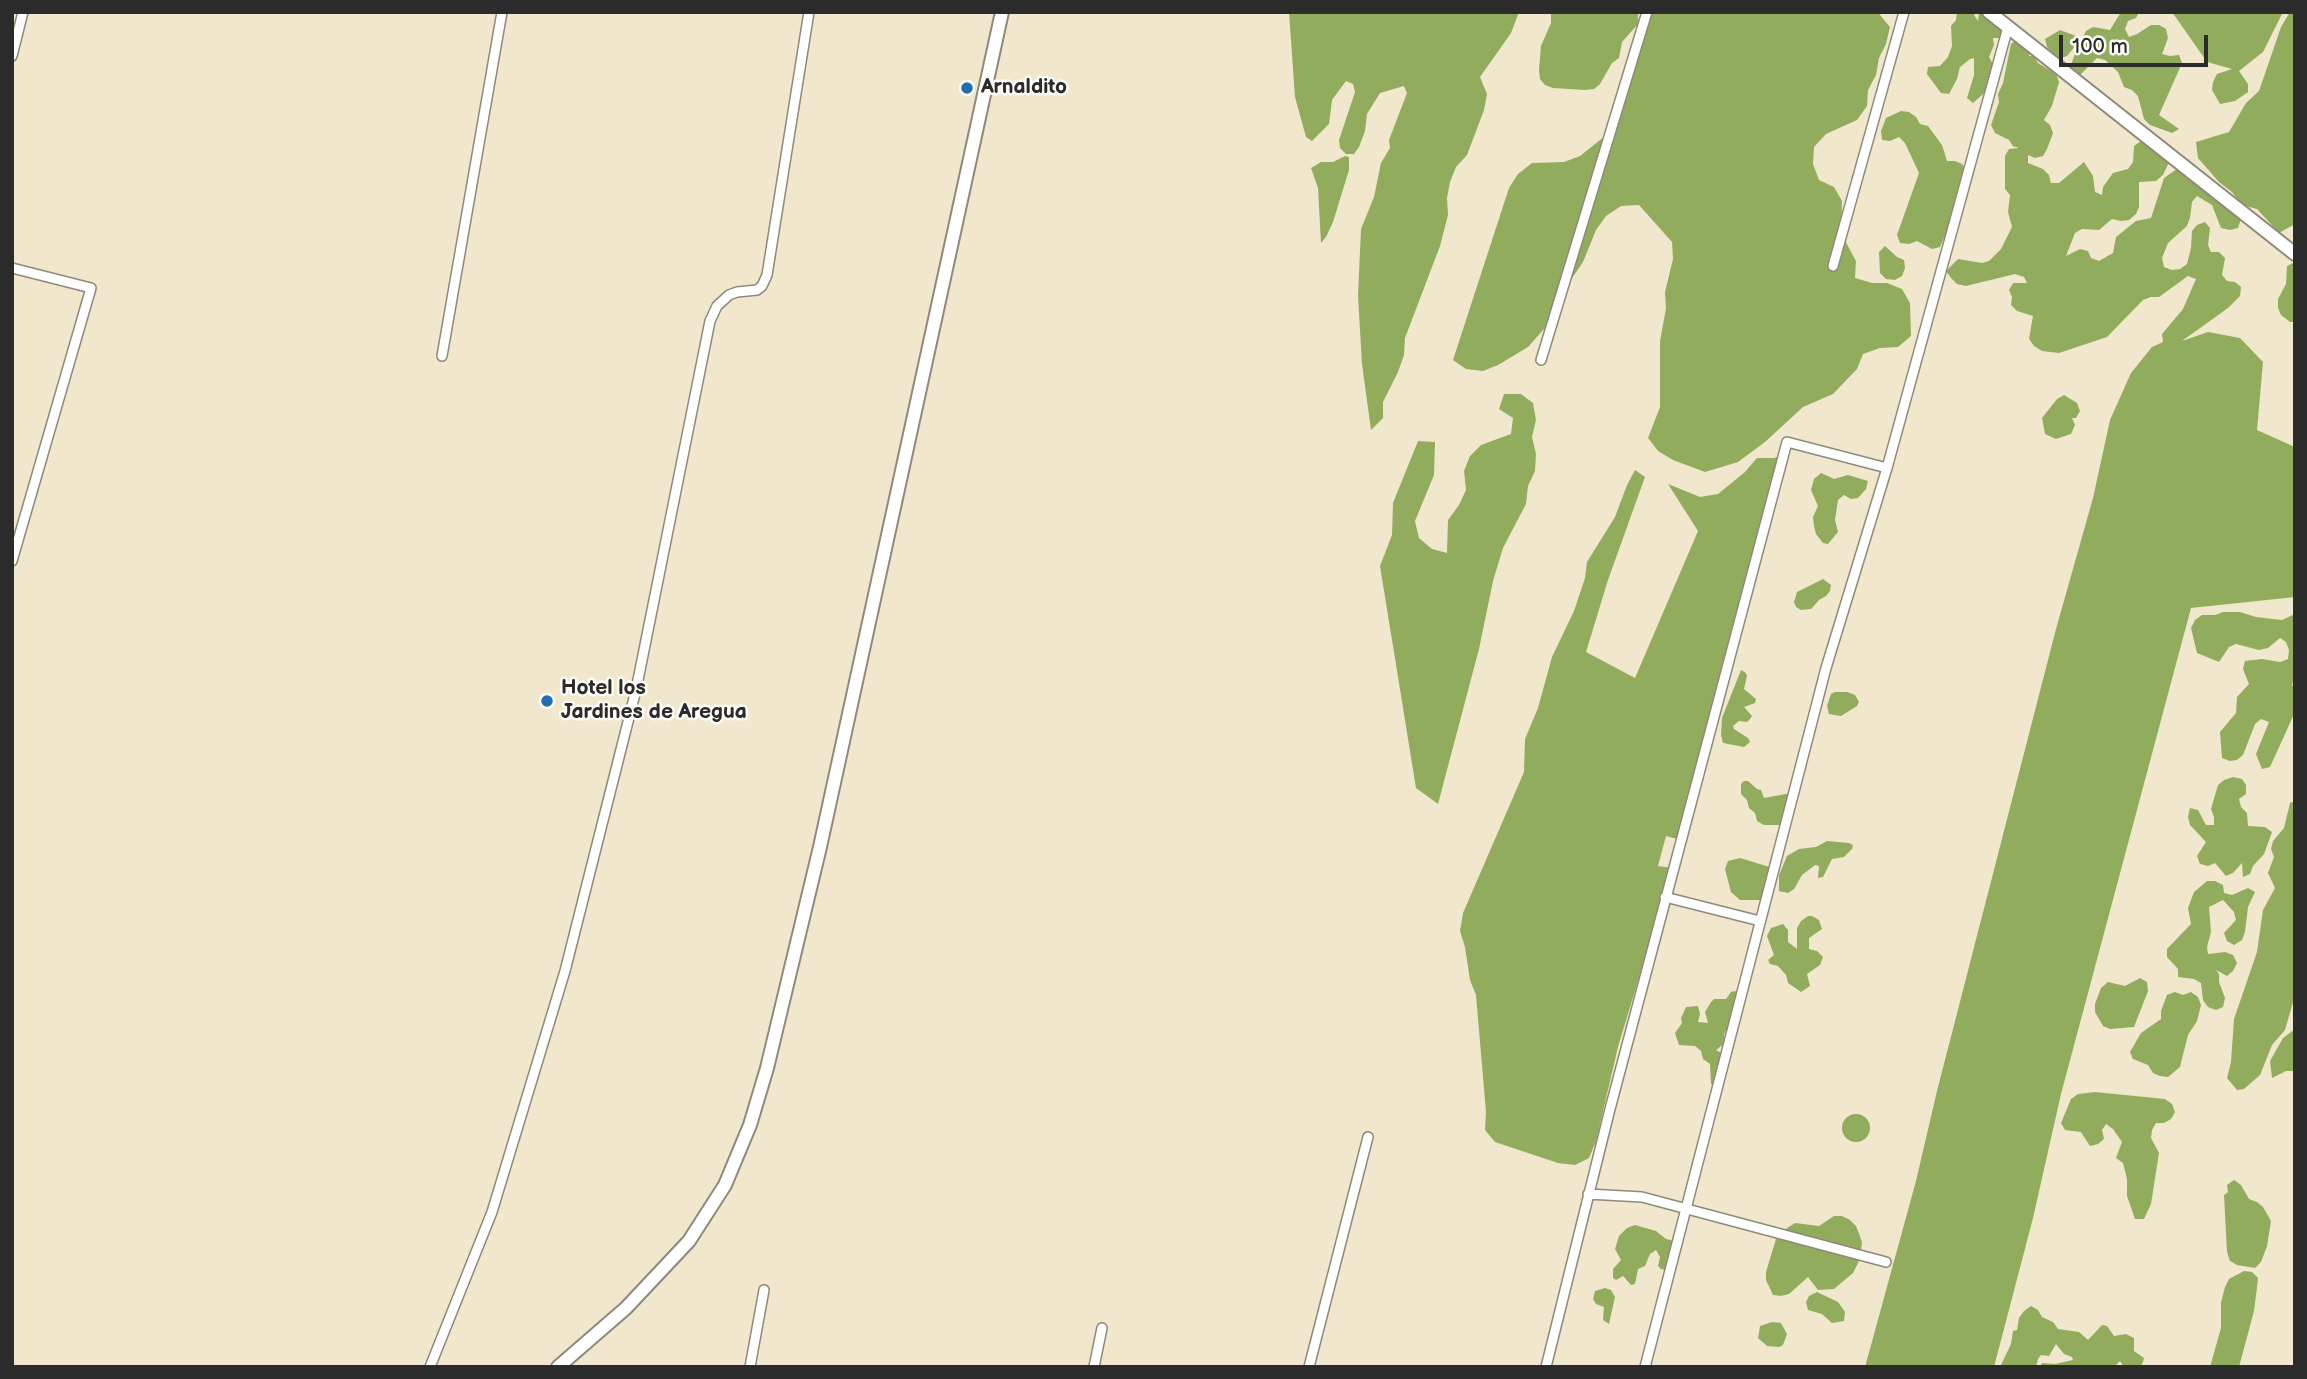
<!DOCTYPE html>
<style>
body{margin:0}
#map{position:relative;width:2307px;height:1379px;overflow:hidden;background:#f1e7cd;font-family:"Balsamiq Sans",sans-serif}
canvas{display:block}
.frame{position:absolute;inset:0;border:14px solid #2b2b2b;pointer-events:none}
.scale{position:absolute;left:2059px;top:35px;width:149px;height:32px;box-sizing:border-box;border:4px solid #2b2b2b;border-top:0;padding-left:9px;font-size:21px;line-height:24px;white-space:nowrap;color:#2b2b2b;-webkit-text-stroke:5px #fdfcf7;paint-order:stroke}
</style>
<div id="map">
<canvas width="2307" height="1379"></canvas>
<div class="frame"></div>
<div class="scale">100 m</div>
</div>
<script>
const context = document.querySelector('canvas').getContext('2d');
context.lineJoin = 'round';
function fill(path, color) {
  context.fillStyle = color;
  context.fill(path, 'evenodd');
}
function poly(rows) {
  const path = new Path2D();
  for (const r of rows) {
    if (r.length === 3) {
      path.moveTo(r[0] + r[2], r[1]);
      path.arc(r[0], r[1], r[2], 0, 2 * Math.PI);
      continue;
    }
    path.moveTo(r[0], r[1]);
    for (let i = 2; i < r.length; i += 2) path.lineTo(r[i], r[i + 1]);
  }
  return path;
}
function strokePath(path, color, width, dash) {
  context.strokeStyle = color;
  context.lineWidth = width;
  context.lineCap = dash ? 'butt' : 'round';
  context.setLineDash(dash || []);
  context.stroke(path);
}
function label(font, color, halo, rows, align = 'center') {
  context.font = font + ' "Balsamiq Sans",sans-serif';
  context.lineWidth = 5;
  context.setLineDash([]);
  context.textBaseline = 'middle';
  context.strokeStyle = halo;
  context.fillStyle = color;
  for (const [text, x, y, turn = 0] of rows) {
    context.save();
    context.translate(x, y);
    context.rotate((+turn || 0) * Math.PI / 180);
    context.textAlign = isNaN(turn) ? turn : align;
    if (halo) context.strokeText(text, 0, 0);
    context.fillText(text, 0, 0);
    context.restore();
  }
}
const forest = poly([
 [1289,12,1519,12,1511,33,1480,77,1487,94,1484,110,1467,155,1456,167,1450,182,1447,198,1448,215,1440,246,1405,338,1404,355,1398,372,1383,402,1383,418,1371,430,1362,364,1358,296,1361,229,1374,197,1381,163,1390,148,1389,140,1407,93,1404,86,1380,93,1367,114,1365,131,1359,147,1354,154,1346,154,1340,148,1339,140,1355,92,1353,84,1346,81,1332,100,1329,124,1312,141,1306,137,1295,97],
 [1551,12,1638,12,1638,24,1622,42,1619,58,1612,63,1600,84,1594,89,1585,90,1553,88,1545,85,1540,79,1539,70,1541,46,1551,23],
 [1653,12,1881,12,1880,15,1890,27,1886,44,1879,58,1876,75,1868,90,1867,106,1857,120,1826,134,1814,147,1813,164,1819,180,1834,187,1842,201,1841,233,1856,261,1855,278,1872,283,1887,283,1902,289,1910,303,1911,336,1898,347,1880,348,1863,354,1857,369,1833,394,1803,407,1765,442,1738,462,1705,472,1673,460,1658,451,1648,438,1660,407,1660,341,1666,308,1665,292,1673,259,1672,242,1639,205,1621,206,1606,216,1596,230,1583,262,1564,290,1551,321,1528,347,1498,365,1483,371,1466,369,1453,360,1509,188,1518,174,1532,163,1564,162,1580,156,1605,136,1623,92,1623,75,1633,61],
 [1957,12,1977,12,1974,15,1978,21,1979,13,1987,12,2006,28,2000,38,1993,38,1994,45,1989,57,1993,64,1989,89,1973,103,1967,98,1974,75,1974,58,1970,59,1960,67,1957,79,1949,94,1941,93,1927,74,1928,67,1940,66,1948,57,1952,46,1951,26,1956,20],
 [2121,12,2139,12,2136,18,2128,21,2125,29,2129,37,2137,34,2151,25,2159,25,2166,29,2168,38,2162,54,2170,56,2179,55,2182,63,2159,115,2179,129,2172,133,2150,125,2144,119,2138,96,2132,90,2124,87,2118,72,2105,60,2097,58,2080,75,2072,78,2069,70,2078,46,2086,31,2093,27,2110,30],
 [2172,12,2283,12,2263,52,2239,71,2248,84,2248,92,2235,101,2220,104,2212,90,2213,82,2217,74,2232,69,2207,62],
 [2290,12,2295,12,2295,224,2279,233,2257,209,2242,205,2232,192,2219,182,2198,158,2196,142,2229,132,2246,103,2259,91,2281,27],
 [2060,30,2076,36,2077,44,2067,56,2058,59,2047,47,2045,39],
 [2018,38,2031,48,2029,56,2034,56,2038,63,2056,74,2059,82,2052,106,2044,120,2050,125,2053,133,2047,149,2043,156,2035,158,2028,155,2028,163,2043,169,2049,175,2051,183,2059,183,2084,162,2093,176,2095,192,2102,195,2103,187,2113,173,2128,169,2133,162,2134,146,2141,141,2149,140,2170,160,2163,175,2156,181,2139,182,2139,207,2136,214,2129,220,2121,221,2112,219,2099,230,2082,229,2075,233,2066,256,2080,249,2088,251,2091,258,2099,261,2113,253,2116,237,2136,221,2151,218,2164,178,2177,169,2185,168,2238,212,2241,219,2238,228,2230,230,2221,228,2212,205,2197,196,2192,202,2190,218,2187,226,2168,243,2162,258,2164,267,2172,270,2180,269,2187,264,2191,248,2192,231,2197,225,2205,222,2210,228,2208,245,2211,252,2219,252,2225,258,2222,275,2227,281,2235,282,2241,287,2240,296,2228,308,2182,341,2208,332,2240,338,2263,362,2257,430,2295,447,2295,597,2191,608,2061,1094,2033,1218,1994,1367,1865,1367,1916,1181,1937,1091,2056,629,2093,498,2110,420,2131,373,2152,347,2163,342,2162,334,2183,309,2196,279,2188,276,2159,297,2151,297,2143,300,2107,337,2059,353,2042,351,2034,346,2029,339,2033,316,2017,311,2011,305,2012,297,2009,290,2013,283,2027,283,2024,277,2015,274,1966,286,1957,284,1951,278,1946,271,1958,259,1982,263,1989,261,2001,249,2012,227,2008,212,2010,195,2005,189,2005,156,2009,149,2019,148,2013,146,2009,140,1995,133,1991,125,1999,102,1998,94,2003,83,2011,44],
 [1901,111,1909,112,1916,117,1920,124,1928,126,1942,145,1947,161,1955,161,1962,164,1967,171,1950,224,1940,247,1932,249,1917,241,1909,244,1900,243,1897,235,1919,173,1905,143,1899,137,1890,141,1882,140,1881,131,1886,118],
 [1345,156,1349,157,1349,170,1333,222,1326,237,1321,243,1318,188,1311,168,1321,162,1333,162],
 [1885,246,1897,257,1904,260,1905,268,1902,276,1895,280,1886,279,1880,273,1879,252],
 [2295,262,2295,322,2290,322,2281,315,2278,308,2278,299,2286,284,2287,266],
 [1504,394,1521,394,1533,403,1536,420,1532,437,1536,454,1535,471,1528,486,1526,504,1503,548,1493,581,1479,649,1438,804,1416,788,1380,566,1392,535,1393,503,1418,441,1435,442,1434,475,1415,521,1419,538,1432,549,1447,553,1448,520,1459,505,1466,490,1464,471,1470,456,1481,445,1511,434,1513,418,1499,409],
 [2064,395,2077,403,2080,411,2076,418,2072,418,2075,425,2071,434,2056,439,2045,434,2042,418,2057,399],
 [1784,455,1677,839,1666,836,1658,866,1672,868,1618,1047,1596,1141,1589,1158,1575,1165,1558,1163,1495,1142,1485,1130,1486,1112,1476,995,1470,980,1465,947,1460,931,1463,913,1524,772,1525,739,1538,708,1552,657,1574,611,1585,578,1587,562,1615,517,1627,485,1635,470,1645,477,1608,580,1586,652,1635,678,1698,531,1668,484,1700,497,1718,494,1745,472,1757,458,1774,458],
 [1821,473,1834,479,1848,475,1868,481,1866,489,1858,498,1851,499,1844,495,1838,500,1835,520,1838,532,1828,544,1823,543,1816,534,1814,526,1813,517,1818,506,1811,490,1814,479],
 [1823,579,1831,585,1830,591,1826,596,1819,600,1811,609,1801,610,1796,607,1794,602,1797,592],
 [2223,612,2240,612,2256,617,2282,620,2295,614,2295,676,2292,685,2295,688,2295,712,2270,767,2262,769,2256,754,2269,722,2261,719,2255,724,2243,755,2237,760,2230,761,2222,758,2220,732,2236,713,2237,697,2249,684,2243,669,2245,661,2262,659,2280,662,2288,659,2289,650,2286,642,2280,638,2268,648,2259,650,2236,644,2229,647,2219,662,2197,653,2191,628,2195,620,2202,615,2215,615],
 [1741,670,1746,673,1747,676,1744,689,1756,699,1755,703,1744,707,1752,716,1750,719,1747,722,1739,721,1733,726,1734,729,1748,738,1750,742,1744,747,1723,743,1721,735,1722,718],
 [1835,692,1847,692,1855,695,1859,702,1857,706,1841,716,1829,714,1827,706,1831,694],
 [2233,777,2242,779,2246,785,2246,794,2239,799,2241,807,2247,813,2248,826,2265,827,2272,832,2264,854,2253,866,2250,874,2243,877,2242,863,2233,873,2226,876,2215,863,2208,866,2200,864,2197,856,2206,842,2190,825,2188,817,2190,808,2198,810,2206,825,2214,825,2214,817,2211,809,2218,785,2224,780],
 [1744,781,1748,781,1757,789,1761,790,1764,798,1791,793,1781,825,1764,825,1757,821,1755,813,1749,808,1747,800,1741,794,1741,784],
 [2295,801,2295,995,2285,1030,2272,1045,2260,1075,2244,1089,2237,1090,2227,1078,2231,1062,2234,1019,2257,952,2263,910,2275,888,2268,873,2274,857,2271,849,2273,841,2284,828,2290,803],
 [1827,841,1849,843,1853,845,1852,849,1844,857,1832,859,1823,877,1818,878,1819,866,1815,865,1802,875,1794,889,1788,893,1779,891,1779,875,1787,856,1799,849,1816,847],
 [1740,858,1773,868,1767,895,1760,900,1740,900,1731,892,1725,869,1728,861],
 [2207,881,2215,881,2223,885,2224,893,2232,895,2248,888,2255,892,2248,907,2245,932,2242,940,2234,945,2227,941,2224,933,2236,920,2234,912,2223,900,2209,907,2211,932,2207,947,2208,954,2225,952,2233,955,2237,963,2233,971,2227,976,2216,970,2219,974,2219,982,2225,998,2223,1007,2216,1010,2208,1007,2203,1000,2201,983,2194,979,2178,977,2178,969,2167,957,2167,949,2191,924,2188,908,2194,892],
 [1808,916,1812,916,1819,920,1822,929,1809,938,1809,949,1817,951,1823,957,1820,965,1807,974,1810,986,1801,992,1788,983,1786,975,1778,966,1770,964,1768,960,1774,955,1767,936,1771,928,1783,924,1788,930,1788,942,1797,949,1797,928,1801,921],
 [2140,978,2147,982,2148,991,2134,1027,2110,1029,2103,1026,2095,1012,2095,1004,2101,988,2108,982,2125,986],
 [1735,991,1738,993,1730,1016,1730,1024,1724,1034,1725,1043,1716,1050,1723,1054,1715,1085,1711,1084,1710,1064,1703,1059,1701,1051,1695,1046,1679,1045,1675,1033,1682,1023,1681,1018,1686,1007,1698,1006,1700,1014,1698,1022,1708,1023,1705,1012,1711,1002,1714,999,1726,999,1731,992],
 [2175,992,2183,995,2191,992,2198,997,2201,1005,2197,1021,2188,1035,2180,1067,2168,1077,2160,1076,2153,1073,2148,1065,2133,1059,2130,1052,2141,1033,2161,1019,2161,1011,2167,995],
 [2295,1029,2295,1071,2286,1071,2272,1078,2270,1061,2283,1038],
 [2095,1092,2165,1099,2172,1104,2175,1112,2171,1119,2164,1123,2156,1123,2152,1130,2151,1138,2159,1153,2151,1204,2144,1219,2135,1219,2127,1196,2127,1179,2123,1163,2116,1158,2122,1142,2113,1129,2106,1124,2102,1130,2104,1139,2098,1144,2090,1146,2081,1132,2065,1130,2061,1123,2071,1099,2078,1094],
 [1856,1128,14],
 [2234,1180,2241,1185,2249,1199,2257,1202,2263,1207,2271,1221,2267,1246,2261,1262,2255,1268,2237,1265,2230,1261,2227,1252,2224,1195,2228,1192,2227,1185],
 [1834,1216,1842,1216,1850,1220,1856,1226,1862,1242,1860,1259,1853,1273,1834,1289,1818,1290,1808,1277,1789,1294,1781,1296,1773,1295,1766,1280,1766,1272,1776,1239,1781,1232,1795,1223,1819,1226],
 [1635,1225,1656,1231,1666,1239,1675,1241,1669,1271,1661,1269,1658,1266,1660,1257,1656,1250,1650,1254,1645,1266,1638,1269,1635,1284,1631,1285,1623,1276,1616,1280,1613,1278,1613,1269,1621,1260,1615,1249,1619,1236,1627,1228],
 [2244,1271,2252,1272,2258,1278,2257,1287,2254,1311,2239,1367,2210,1367,2221,1328,2221,1303,2225,1287,2229,1279],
 [1605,1288,1611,1290,1615,1297,1609,1324,1603,1320,1604,1307,1596,1304,1593,1299,1595,1291],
 [1817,1292,1838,1302,1845,1312,1844,1321,1832,1323,1822,1314,1808,1310,1806,1302,1809,1296],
 [2031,1306,2038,1310,2042,1317,2053,1322,2058,1329,2079,1332,2088,1340,2102,1325,2107,1326,2114,1336,2126,1334,2134,1338,2134,1351,2144,1358,2143,1362,2140,1367,2124,1367,2120,1361,2114,1367,2040,1367,2042,1363,2055,1364,2073,1360,2072,1357,2064,1354,2056,1344,2049,1356,2041,1355,2038,1359,2036,1367,2000,1367,2011,1344,2013,1331,2017,1330,2019,1318,2024,1311],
 [1772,1322,1781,1323,1787,1334,1783,1345,1779,1347,1767,1346,1758,1338,1760,1326]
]);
const street = poly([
 [12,56,23,12],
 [1833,266,1904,12],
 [12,268,91,288,12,561],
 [442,356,502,12],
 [1541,360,1647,12],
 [1665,897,1760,921],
 [1588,1194,1642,1197,1886,1262],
 [430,1367,492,1212,565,971,636,690,710,321,717,306,729,295,737,292,757,290,762,286,767,275,809,12],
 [750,1367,764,1290],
 [1094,1367,1102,1328],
 [1309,1367,1368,1137],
 [1546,1367,1610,1109,1787,442,1887,468],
 [1645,1367,1826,668,1887,468,2008,27]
]);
const secondary = poly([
 [1989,12,2295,254],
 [558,1367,626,1308,689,1241,725,1185,750,1125,767,1068,820,847,1002,12]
]);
const markers = [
 [967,88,7,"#1f6fb2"],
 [547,701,7,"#1f6fb2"]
];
const poiNames = [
 ["Arnaldito",981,88],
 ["Hotel los",561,689],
 ["Jardines de Aregua",561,713]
];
fill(forest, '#92ac5e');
strokePath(street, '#8e897c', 12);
strokePath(secondary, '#8e897c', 16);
strokePath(street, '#fff', 9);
strokePath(secondary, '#fff', 12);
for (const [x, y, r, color] of markers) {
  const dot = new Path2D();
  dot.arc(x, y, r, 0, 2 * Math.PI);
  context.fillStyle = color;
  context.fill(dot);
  strokePath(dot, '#fdfcf7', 2.5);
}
label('bold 21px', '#2b2b2b', '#fdfcf7', poiNames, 'left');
</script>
